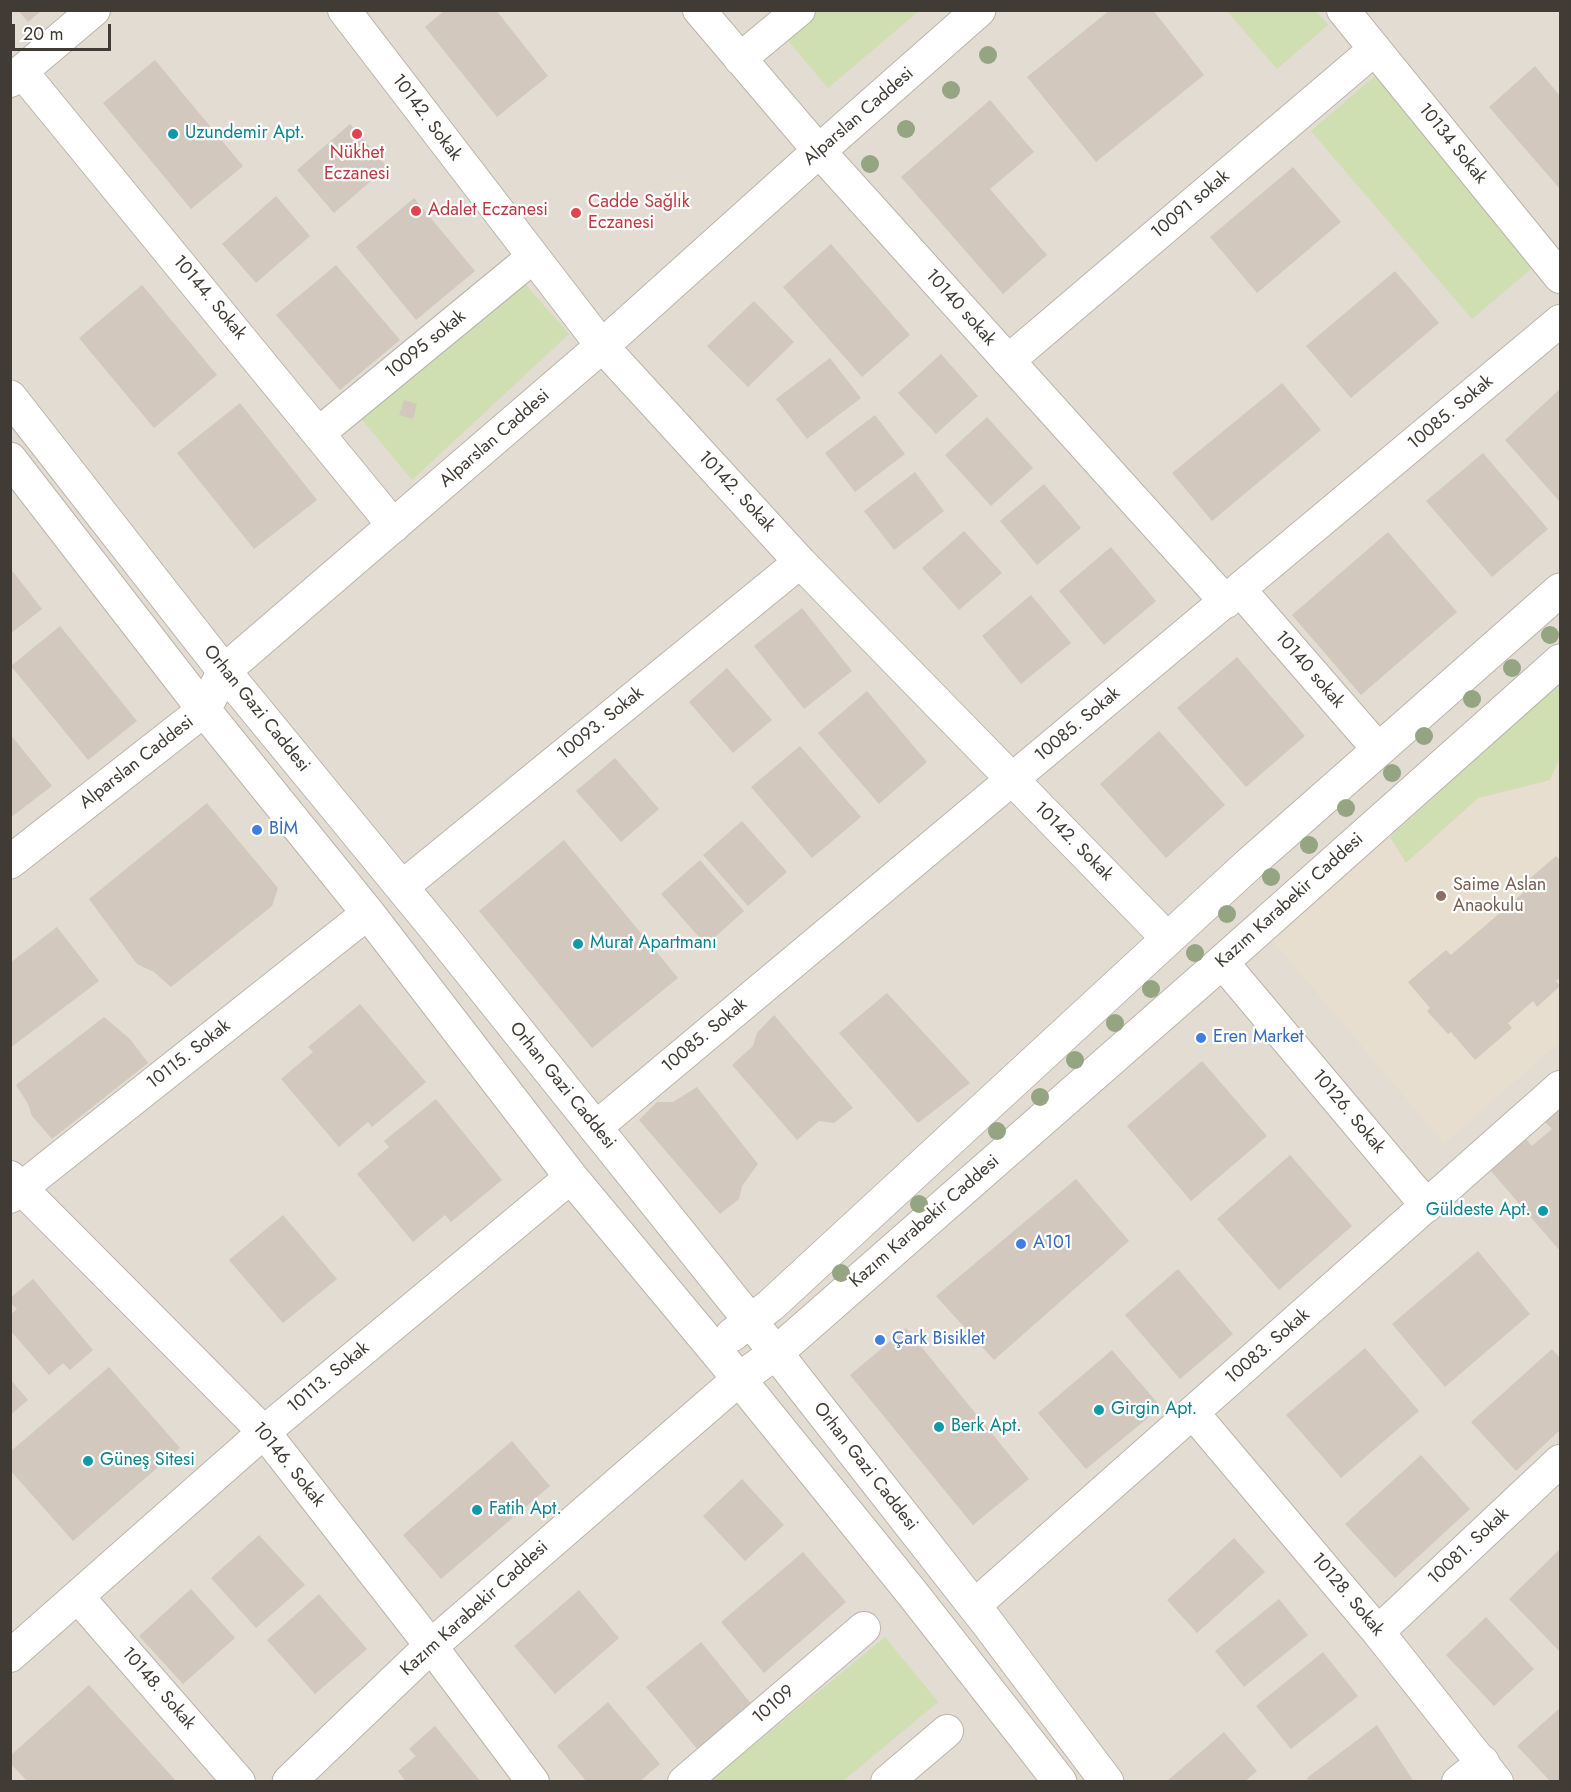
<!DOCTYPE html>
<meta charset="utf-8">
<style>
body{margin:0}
#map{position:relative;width:1571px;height:1792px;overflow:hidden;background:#efebe4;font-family:Jost,sans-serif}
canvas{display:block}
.frame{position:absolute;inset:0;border:12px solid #403b34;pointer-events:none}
.scale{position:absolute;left:12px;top:24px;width:99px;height:27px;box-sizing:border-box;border:3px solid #403b34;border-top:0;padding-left:8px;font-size:18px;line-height:21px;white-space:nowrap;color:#403b34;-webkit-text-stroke:4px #fff;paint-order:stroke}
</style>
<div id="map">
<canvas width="1571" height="1792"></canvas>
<div class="frame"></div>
<div class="scale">20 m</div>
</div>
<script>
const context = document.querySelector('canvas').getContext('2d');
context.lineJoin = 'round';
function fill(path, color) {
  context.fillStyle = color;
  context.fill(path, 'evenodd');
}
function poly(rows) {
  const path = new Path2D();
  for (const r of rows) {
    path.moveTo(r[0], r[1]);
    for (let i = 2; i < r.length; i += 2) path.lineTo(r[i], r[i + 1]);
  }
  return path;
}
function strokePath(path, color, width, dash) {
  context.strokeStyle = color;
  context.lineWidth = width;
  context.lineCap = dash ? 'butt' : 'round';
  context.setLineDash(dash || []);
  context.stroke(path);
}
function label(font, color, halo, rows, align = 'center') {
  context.font = font + ' Jost,sans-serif';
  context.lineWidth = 4.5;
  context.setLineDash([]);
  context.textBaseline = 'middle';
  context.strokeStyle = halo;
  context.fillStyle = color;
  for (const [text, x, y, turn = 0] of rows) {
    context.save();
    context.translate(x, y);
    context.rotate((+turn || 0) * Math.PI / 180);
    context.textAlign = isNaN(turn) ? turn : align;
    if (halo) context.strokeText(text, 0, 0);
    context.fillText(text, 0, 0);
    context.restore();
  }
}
const residential = poly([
 [11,11,1560,11,1560,1781,11,1781]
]);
const education = poly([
 [1560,683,1560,1042,1444,1144,1272,940]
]);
const green = poly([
 [818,11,919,11,828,88,786,38],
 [1227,11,1316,11,1328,25,1277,69],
 [1376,75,1537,264,1472,319,1311,131],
 [525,284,569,334,412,480,359,416],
 [1560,683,1560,757,1550,780,1478,798,1406,863,1390,837],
 [885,1637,938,1702,843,1781,710,1781]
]);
const building = poly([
 [18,10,42,10,28,22],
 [445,10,496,10,548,76,497,117,425,27],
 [1110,10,1153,10,1204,75,1096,162,1027,77],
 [155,60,243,166,191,209,103,103],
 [1535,66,1560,96,1560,189,1489,107],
 [990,100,1034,152,990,189,1047,255,1003,294,901,177],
 [350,124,387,167,334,213,297,170],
 [1293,167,1341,222,1257,293,1210,237],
 [276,196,310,236,256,283,222,244],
 [414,198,475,271,416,320,356,247],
 [831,244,910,335,862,377,783,287],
 [336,265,400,340,340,390,276,315],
 [1395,271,1439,323,1351,398,1306,346],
 [142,285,217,375,154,428,79,338],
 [754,301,794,342,748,387,707,346],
 [941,354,978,396,936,434,898,393],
 [830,358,861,398,807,439,776,399],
 [1282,383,1321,430,1212,521,1172,473],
 [1560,389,1560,502,1505,440],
 [404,400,417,404,413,419,399,415],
 [240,403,317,500,254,549,177,453],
 [875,415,905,454,855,492,825,453],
 [987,417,1033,468,991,506,945,455],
 [1483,453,1548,529,1492,577,1426,501],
 [915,472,944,511,894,550,864,511],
 [1044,484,1081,528,1037,565,1000,521],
 [964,531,1002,573,959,610,922,568],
 [1388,532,1457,612,1361,695,1292,615],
 [1111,547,1156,601,1104,645,1059,591],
 [10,568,42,609,10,634],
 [1031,595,1071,643,1021,684,982,636],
 [802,608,852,671,804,709,754,646],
 [60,626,137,721,88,760,11,666],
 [1237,657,1305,736,1246,787,1177,708],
 [727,668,772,720,733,753,689,702],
 [867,691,927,762,879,804,818,733],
 [1159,731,1225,805,1166,858,1100,784],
 [10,734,52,786,10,818],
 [800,746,861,817,812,858,751,787],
 [615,758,659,809,621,842,576,791],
 [207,803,278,888,272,906,171,987,154,972,137,964,89,899],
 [742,821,787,872,748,906,703,855],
 [564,840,678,978,592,1048,479,911],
 [1556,856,1560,860,1560,978,1556,981,1560,986,1537,1007,1533,1001,1508,1023,1512,1028,1475,1060,1451,1032,1448,1034,1427,1011,1430,1008,1408,982,1446,950,1451,955,1523,893,1519,888],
 [700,860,744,911,706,945,661,894],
 [57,927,99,981,10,1048,10,963],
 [887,993,970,1083,918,1123,839,1033],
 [360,1004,426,1082,372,1127,368,1122,339,1147,281,1079,313,1052,308,1047],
 [774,1015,853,1108,834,1123,819,1121,797,1140,732,1065,753,1046,757,1033],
 [104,1017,130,1039,148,1063,52,1139,32,1116,28,1104,16,1085],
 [1202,1061,1267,1136,1191,1201,1127,1126],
 [697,1087,758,1164,742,1186,739,1199,720,1214,639,1120,657,1102,673,1102],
 [436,1099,502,1180,451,1222,445,1215,413,1242,357,1174,389,1147,384,1141],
 [1560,1107,1560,1251,1491,1171,1526,1139,1532,1146,1552,1129,1544,1121],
 [1290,1155,1352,1226,1279,1290,1217,1219],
 [1076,1179,1129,1241,994,1360,936,1296],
 [283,1215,337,1279,283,1323,229,1260],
 [1478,1251,1530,1314,1445,1387,1392,1324],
 [1178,1269,1233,1334,1180,1379,1125,1315],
 [33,1279,93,1350,70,1370,63,1363,49,1375,10,1330,10,1315,17,1309,10,1302,10,1298],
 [906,1328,1029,1479,973,1525,850,1375],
 [1365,1348,1419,1411,1341,1478,1286,1415],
 [1552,1349,1560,1358,1560,1430,1516,1471,1471,1422],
 [1112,1350,1161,1407,1086,1469,1038,1413],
 [109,1367,180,1448,73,1541,10,1470,10,1452],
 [10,1379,28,1400,10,1415],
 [512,1441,550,1486,441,1579,403,1535],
 [1421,1455,1470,1509,1395,1578,1345,1524],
 [742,1479,784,1525,745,1561,703,1516],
 [259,1535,305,1585,256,1628,211,1578],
 [1234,1538,1265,1572,1197,1633,1167,1600],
 [1560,1549,1560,1652,1509,1599],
 [803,1552,846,1602,764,1673,721,1622],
 [191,1589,235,1638,183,1684,139,1636],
 [579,1590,619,1638,555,1694,514,1646],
 [319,1594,367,1649,315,1694,267,1640],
 [1279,1599,1308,1635,1244,1687,1215,1651],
 [1486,1617,1534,1669,1494,1706,1446,1655],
 [701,1642,753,1706,698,1750,646,1687],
 [1323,1652,1358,1696,1291,1749,1256,1706],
 [89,1685,177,1782,28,1782,10,1763,10,1756],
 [608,1702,660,1764,639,1782,587,1782,557,1746],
 [1560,1708,1560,1782,1551,1782,1517,1746],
 [1377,1725,1414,1782,1310,1782,1307,1778],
 [435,1726,481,1782,406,1782,398,1771,416,1756,409,1749],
 [1224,1732,1257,1771,1244,1782,1166,1782]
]);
const minor = poly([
 [344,10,602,346,800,562,1168,939],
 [699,10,819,151,1226,602],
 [1343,10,1560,277],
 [740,59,799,10],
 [22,72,394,526],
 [10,81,94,10],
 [1008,361,1375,49],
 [319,433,533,257],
 [1240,590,1379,750],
 [402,887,800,562],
 [1222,962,1427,1206],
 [595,1128,1560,321],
 [10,1177,264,1432,431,1646,533,1782],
 [10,1197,368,913],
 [1193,1413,1378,1632,1497,1782],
 [78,1597,239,1782],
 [974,1606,1560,1087],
 [1378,1632,1560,1461],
 [10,1656,264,1432,571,1177],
 [684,1782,864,1628],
 [887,1782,947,1731],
 [1458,1782,1483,1762]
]);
const tertiary = poly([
 [10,397,224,671,445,940,776,1353,989,1625,1107,1782],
 [10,459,204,710,368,913,571,1177,739,1379,912,1593,1060,1782],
 [10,862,204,710,224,671,602,346,819,151,979,10],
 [732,1335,771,1305,1248,865,1560,590],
 [289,1782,431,1646,739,1379,776,1353,1222,962,1560,661]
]);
const trees = [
 [988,55],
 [951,90],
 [906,129],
 [870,164],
 [1550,635],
 [1512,668],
 [1472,699],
 [1424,736],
 [1392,773],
 [1346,808],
 [1309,845],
 [1271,877],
 [1227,914],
 [1195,953],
 [1151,989],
 [1115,1023],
 [1075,1060],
 [1040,1097],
 [997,1131],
 [919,1204],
 [841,1273]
];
const markers = [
 [173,134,6,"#0f9aa8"],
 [357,134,6,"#e0444e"],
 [416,211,6,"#e0444e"],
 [576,213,6,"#e0444e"],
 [257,830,6,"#3f7fe0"],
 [1441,896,6,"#8d6e63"],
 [578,944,6,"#0f9aa8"],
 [1201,1038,6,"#3f7fe0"],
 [1543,1211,6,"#0f9aa8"],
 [1021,1244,6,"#3f7fe0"],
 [880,1340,6,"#3f7fe0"],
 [1099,1410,6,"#0f9aa8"],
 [939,1427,6,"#0f9aa8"],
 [88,1461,6,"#0f9aa8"],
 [477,1510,6,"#0f9aa8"]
];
const streetNames = [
 ["Alparslan Caddesi",859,117,-41],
 ["10142. Sokak",426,118,53],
 ["10134 Sokak",1452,144,51],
 ["10091 sokak",1191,205,-40],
 ["10144. Sokak",209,298,50],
 ["10140 sokak",960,308,48],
 ["10095 sokak",426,345,-39],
 ["10085. Sokak",1451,413,-40],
 ["Alparslan Caddesi",495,439,-41],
 ["10142. Sokak",736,492,47],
 ["10140 sokak",1309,670,49],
 ["Orhan Gazi Caddesi",256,709,51],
 ["10093. Sokak",601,724,-39],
 ["10085. Sokak",1078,725,-40],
 ["Alparslan Caddesi",137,763,-38],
 ["10142. Sokak",1073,842,45],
 ["Kazım Karabekir Caddesi",1290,901,-42],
 ["10085. Sokak",705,1036,-40],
 ["10115. Sokak",189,1055,-38],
 ["Orhan Gazi Caddesi",562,1086,51],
 ["10126. Sokak",1348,1112,50],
 ["Kazım Karabekir Caddesi",925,1222,-41],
 ["10083. Sokak",1268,1347,-41],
 ["10113. Sokak",329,1378,-40],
 ["10146. Sokak",288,1465,51],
 ["Orhan Gazi Caddesi",865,1467,52],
 ["10081. Sokak",1469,1547,-43],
 ["10128. Sokak",1347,1595,50],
 ["Kazım Karabekir Caddesi",475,1609,-42],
 ["10148. Sokak",158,1689,49],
 ["10109",774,1705,-41]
];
const cultureNames = [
 ["Uzundemir Apt.",185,134],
 ["Murat Apartmanı",590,944],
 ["Güldeste Apt.",1531,1211,"right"],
 ["Girgin Apt.",1111,1410],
 ["Berk Apt.",951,1427],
 ["Güneş Sitesi",100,1461],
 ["Fatih Apt.",489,1510]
];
const healthNames = [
 ["Nükhet",357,154,"center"],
 ["Eczanesi",357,175,"center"],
 ["Cadde Sağlık",588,203],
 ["Eczanesi",588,224],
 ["Adalet Eczanesi",428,211]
];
const shopNames = [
 ["BİM",269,830],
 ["Eren Market",1213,1038],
 ["A101",1033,1244],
 ["Çark Bisiklet",892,1340]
];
const educationNames = [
 ["Saime Aslan",1453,886],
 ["Anaokulu",1453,907]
];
fill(residential, '#e3dcd2');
fill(education, '#e7decf');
fill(green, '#cfdfb1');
fill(building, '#d2c8be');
strokePath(minor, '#bcb4ab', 34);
strokePath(tertiary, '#bcb4ab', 35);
strokePath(minor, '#fff', 32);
strokePath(tertiary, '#fff', 33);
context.fillStyle = '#95a481';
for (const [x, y] of trees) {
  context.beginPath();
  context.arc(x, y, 9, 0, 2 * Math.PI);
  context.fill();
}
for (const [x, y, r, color] of markers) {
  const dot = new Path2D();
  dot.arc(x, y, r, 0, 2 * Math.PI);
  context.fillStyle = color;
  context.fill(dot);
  strokePath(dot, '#fff', 2);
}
label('18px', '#403b34', '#fff', streetNames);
label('18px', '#0d838f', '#fff', cultureNames, 'left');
label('18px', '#be3a42', '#fff', healthNames, 'left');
label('18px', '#366cbe', '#fff', shopNames, 'left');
label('18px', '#785e54', '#fff', educationNames, 'left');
</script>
